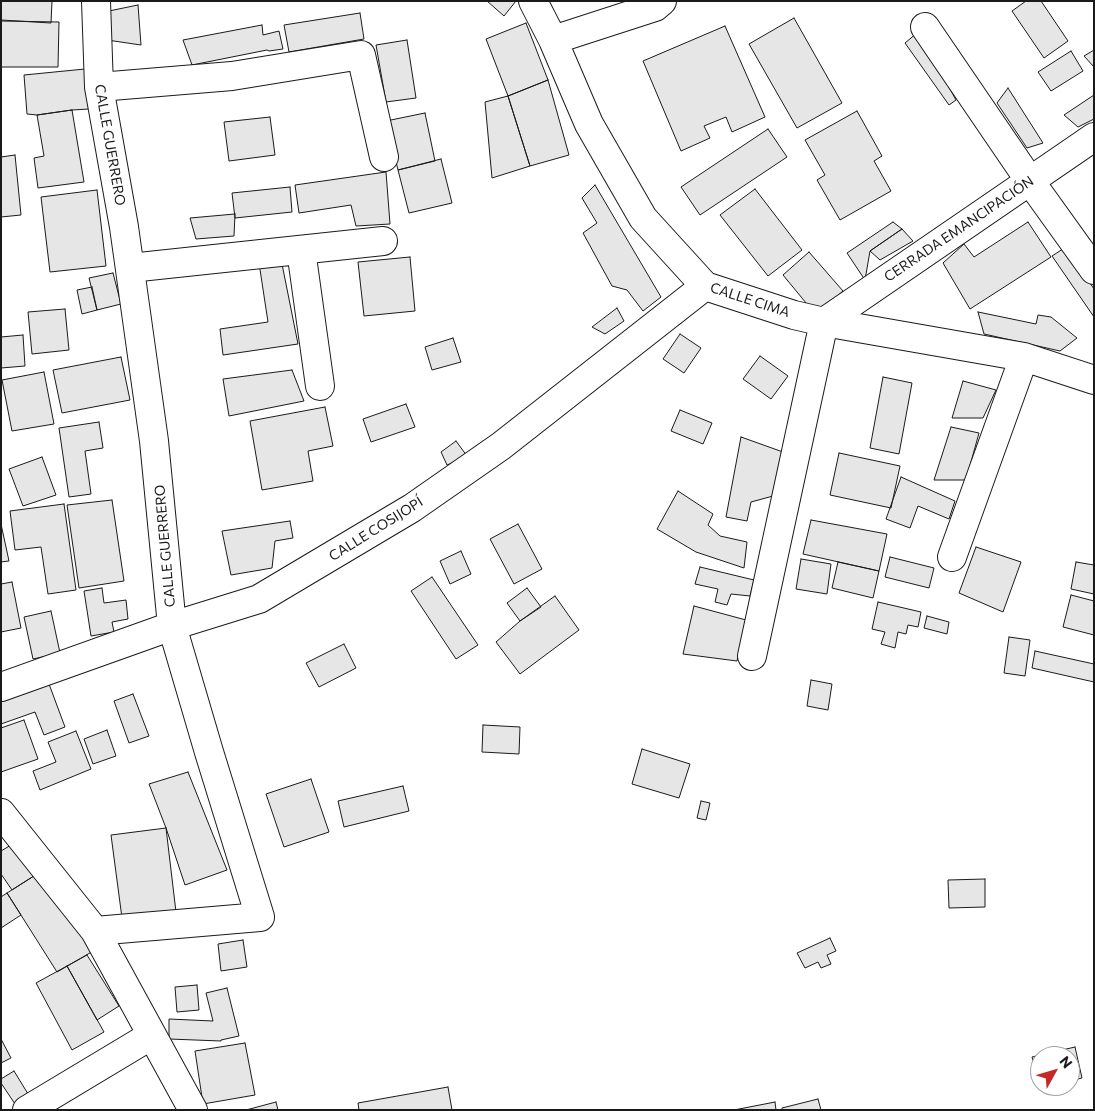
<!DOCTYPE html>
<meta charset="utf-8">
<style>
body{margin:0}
#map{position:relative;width:1095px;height:1111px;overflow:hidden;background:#fff;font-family:Commissioner,sans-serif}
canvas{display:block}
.frame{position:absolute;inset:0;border:2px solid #1a1a1a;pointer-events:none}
.north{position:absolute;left:1030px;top:1046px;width:50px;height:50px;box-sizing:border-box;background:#fff;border:1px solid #a3a3a3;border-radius:50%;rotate:51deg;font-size:14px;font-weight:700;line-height:20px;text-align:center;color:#1a1a1a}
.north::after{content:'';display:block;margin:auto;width:18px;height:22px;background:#c62828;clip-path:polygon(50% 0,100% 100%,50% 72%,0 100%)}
</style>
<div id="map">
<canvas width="1095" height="1111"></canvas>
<div class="frame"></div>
<div class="north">N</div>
</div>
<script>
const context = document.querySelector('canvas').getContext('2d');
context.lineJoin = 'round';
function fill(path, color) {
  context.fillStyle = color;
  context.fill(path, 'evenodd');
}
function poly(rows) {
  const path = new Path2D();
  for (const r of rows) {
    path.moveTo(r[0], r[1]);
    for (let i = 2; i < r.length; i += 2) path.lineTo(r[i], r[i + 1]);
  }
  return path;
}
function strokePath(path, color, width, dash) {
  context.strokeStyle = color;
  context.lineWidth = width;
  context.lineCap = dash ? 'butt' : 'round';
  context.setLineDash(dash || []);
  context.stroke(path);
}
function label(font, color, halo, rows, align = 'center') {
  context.font = font + ' Commissioner,sans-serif';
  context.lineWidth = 4;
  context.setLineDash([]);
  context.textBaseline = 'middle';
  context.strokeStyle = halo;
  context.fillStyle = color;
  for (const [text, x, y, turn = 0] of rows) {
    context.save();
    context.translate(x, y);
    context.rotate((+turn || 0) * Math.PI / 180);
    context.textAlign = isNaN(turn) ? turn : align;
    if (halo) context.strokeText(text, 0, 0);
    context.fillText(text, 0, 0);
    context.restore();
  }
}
const building = poly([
 [1,1,52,1,51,23,1,20,1,1],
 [487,1,516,1,504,16,487,1],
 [1026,1,1041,1,1068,41,1044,58,1012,11,1026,1],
 [138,5,141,45,107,40,104,12,138,5],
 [360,13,364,39,289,52,284,25,360,13],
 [794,18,842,103,797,128,749,44,794,18],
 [1,21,59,22,58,67,1,67,1,21],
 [526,23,548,80,508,96,486,39,526,23],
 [262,25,263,35,279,31,283,49,269,51,267,50,192,65,183,40,262,25],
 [725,26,765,117,732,132,726,117,704,126,710,138,681,151,643,61,725,26],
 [917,33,934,60,956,100,949,105,905,43,917,33],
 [407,40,416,98,386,102,376,45,407,40],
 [1094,50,1094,67,1084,56,1094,50],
 [1071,51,1083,71,1051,91,1038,72,1071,51],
 [85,69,89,109,72,110,37,115,27,114,24,75,85,69],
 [548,80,569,155,530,166,508,96,548,80],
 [1008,88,1043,143,1027,148,997,103,1008,88],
 [1094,95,1094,119,1078,127,1064,115,1094,95],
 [508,96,530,166,492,178,485,102,508,96],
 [72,110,84,182,38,188,34,158,44,156,37,115,72,110],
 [857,111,882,156,874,161,891,191,840,220,817,180,825,175,805,140,857,111],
 [425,113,435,161,398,170,386,121,425,113],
 [270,117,275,155,229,161,224,122,270,117],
 [768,129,787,157,700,215,681,187,768,129],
 [15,155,21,215,1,217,1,157,15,155],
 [441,159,452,203,409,213,398,170,441,159],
 [386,172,390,224,356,226,351,205,299,213,295,185,386,172],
 [595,185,661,297,643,311,627,290,612,286,583,233,597,223,582,198,595,185],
 [290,187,292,212,235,218,232,193,290,187],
 [755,189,802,250,768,276,720,215,755,189],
 [97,190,106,266,50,272,41,197,97,190],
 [235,214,234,236,196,239,190,218,235,214],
 [893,222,902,229,870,251,865,280,847,253,893,222],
 [1028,222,1051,257,970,309,943,263,964,244,974,257,1028,222],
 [902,229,913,241,880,260,870,251,902,229],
 [1066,247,1094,289,1094,317,1052,256,1066,247],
 [809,252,843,291,816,315,783,275,809,252],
 [410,257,415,311,364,316,358,262,410,257],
 [259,263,282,264,298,344,223,355,220,329,268,322,259,263],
 [113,273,121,304,97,310,89,278,113,273],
 [92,287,97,310,82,314,77,290,92,287],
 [617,308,624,321,605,334,592,327,617,308],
 [65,309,69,350,32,354,28,312,65,309],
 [978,312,1036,324,1038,315,1051,317,1077,338,1060,351,984,334,978,312],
 [680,334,701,348,684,373,663,359,680,334],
 [23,335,25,366,1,368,1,337,23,335],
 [453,338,461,362,432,370,425,347,453,338],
 [760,356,788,376,771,399,743,379,760,356],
 [121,357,130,400,62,413,53,370,121,357],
 [292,370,304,401,229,416,223,379,292,370],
 [44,372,54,424,12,431,2,380,44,372],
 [883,377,912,383,899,454,870,448,883,377],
 [963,381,996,390,983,418,952,418,963,381],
 [406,404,415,427,371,442,363,419,406,404],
 [325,407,333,446,308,451,313,481,262,490,250,421,325,407],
 [680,410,712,423,703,444,671,431,680,410],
 [99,422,103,448,85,451,91,494,69,497,59,428,99,422],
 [951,427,979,433,966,480,934,480,951,427],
 [741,437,783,452,773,496,751,502,747,521,726,517,741,437],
 [456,441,467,456,485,450,447,465,441,452,456,441],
 [839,453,900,466,891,508,830,495,839,453],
 [42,457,56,495,23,506,9,469,42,457],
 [901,477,955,501,949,519,918,506,910,528,886,519,901,477],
 [678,491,713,514,708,525,720,536,747,542,744,568,696,552,657,529,678,491],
 [112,500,124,581,79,588,67,505,112,500],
 [64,504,76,590,48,594,41,547,15,550,10,511,64,504],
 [811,520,887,534,879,571,803,554,811,520],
 [290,521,293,538,275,541,272,568,231,575,222,531,290,521],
 [1,524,9,561,1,562,1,524],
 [518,524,542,569,514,584,490,539,518,524],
 [976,547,1021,562,1003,612,959,593,976,547],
 [461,551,471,574,450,584,440,561,461,551],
 [890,557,934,568,929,588,885,577,890,557],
 [801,559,831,564,827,594,796,589,801,559],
 [838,562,879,571,873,598,832,588,838,562],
 [1076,562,1094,565,1094,594,1071,589,1076,562],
 [700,567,754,580,750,596,731,594,727,605,715,602,718,589,695,584,700,567],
 [432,577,478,645,456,659,411,591,432,577],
 [12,582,21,628,1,632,1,584,12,582],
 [102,588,104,603,126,600,128,619,112,622,114,632,91,636,84,591,102,588],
 [527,588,541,607,520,621,507,603,527,588],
 [1071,595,1094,601,1094,635,1063,627,1071,595],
 [555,596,579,630,520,674,496,642,520,621,555,596],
 [878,602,921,612,918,627,908,625,906,634,898,632,895,648,881,644,885,632,872,629,878,602],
 [694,606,746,620,737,661,683,654,694,606],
 [51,611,60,653,33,659,24,617,51,611],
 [927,616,949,622,947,634,924,628,927,616],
 [1009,637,1030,640,1025,676,1004,673,1009,637],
 [344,644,356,668,319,687,306,663,344,644],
 [1035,651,1094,664,1094,682,1032,668,1035,651],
 [811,680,832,684,828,710,807,706,811,680],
 [49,684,65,727,44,735,35,712,1,724,1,702,49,684],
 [133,694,149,736,129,743,114,701,133,694],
 [24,720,38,759,1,772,1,728,24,720],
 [483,725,520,727,519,754,482,752,483,725],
 [107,730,116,756,93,764,84,739,107,730],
 [76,731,91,769,40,790,33,771,56,762,48,742,76,731],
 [642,749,690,764,679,798,632,784,642,749],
 [188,772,227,870,185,885,166,828,149,784,188,772],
 [311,779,329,832,284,847,266,794,311,779],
 [403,786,409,811,344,827,338,801,403,786],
 [701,801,710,803,706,820,697,818,701,801],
 [166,828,176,912,122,918,111,835,166,828],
 [16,842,37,874,12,890,1,874,1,851,16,842],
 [37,874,95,950,57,972,7,893,37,874],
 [985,879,985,907,949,908,948,880,985,879],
 [7,893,21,915,1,928,1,897,7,893],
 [830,938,836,951,827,955,831,964,821,968,818,962,805,968,797,953,830,938],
 [243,940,247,967,221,971,218,944,243,940],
 [87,955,119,1006,97,1020,67,966,87,955],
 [67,966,104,1032,72,1050,36,983,67,966],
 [197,985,199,1010,177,1012,175,987,197,985],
 [227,988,239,1036,221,1040,221,1041,169,1039,169,1019,213,1021,206,993,227,988],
 [1,1039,11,1058,1,1063,1,1039],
 [245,1043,255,1095,203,1104,195,1051,245,1043],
 [1075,1047,1082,1078,1070,1081,1070,1056,1040,1056,1040,1086,1049,1086,1040,1088,1032,1057,1075,1047],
 [14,1071,33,1102,19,1110,1,1083,1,1079,14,1071],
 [448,1087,452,1110,359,1110,358,1103,448,1087],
 [818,1099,821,1110,782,1110,782,1108,818,1099],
 [276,1102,278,1110,246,1110,276,1102],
 [775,1102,776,1110,734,1110,775,1102]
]);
const minor = poly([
 [533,1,553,40,589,124,643,218,705,286,794,315,824,322,1024,357,1094,380],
 [925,27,1030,181,1094,270],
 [553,40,655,7,662,1],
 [99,87,232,76,361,55,384,157],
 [301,250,320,386],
 [130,268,383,241],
 [952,557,1024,357],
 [752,656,824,322,1094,137],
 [1,687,172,626,259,599,412,508,501,446,705,286],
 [1,813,95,931,193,1110],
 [95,931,260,917,209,752,172,626,154,441,124,227,99,87,96,1],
 [27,1110,152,1035]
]);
const streetNames = [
 ["CALLE GUERRERO",110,145,80],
 ["CERRADA EMANCIPACIÓN",959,229,-34],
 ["CALLE CIMA",750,300,18],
 ["CALLE COSIJOPÍ",376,529,-32],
 ["CALLE GUERRERO",165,546,-95]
];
fill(building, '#e6e6e6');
strokePath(building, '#1a1a1a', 1);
strokePath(minor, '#1a1a1a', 30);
strokePath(minor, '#fff', 28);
label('14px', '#1a1a1a', '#fff', streetNames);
</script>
